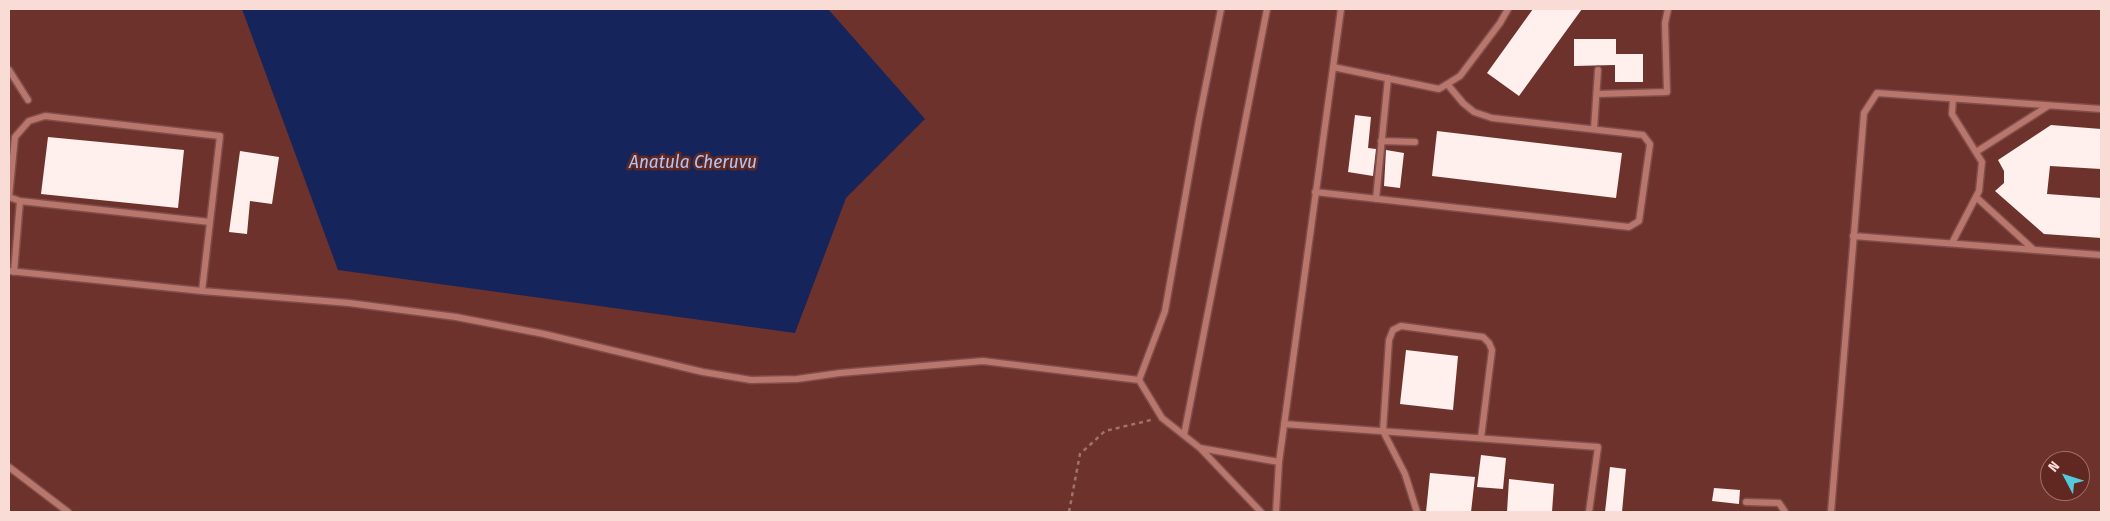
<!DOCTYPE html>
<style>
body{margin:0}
#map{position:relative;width:2110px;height:521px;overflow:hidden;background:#6d322c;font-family:"Fira Sans Condensed",sans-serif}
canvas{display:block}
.frame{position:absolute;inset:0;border:10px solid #fadcd7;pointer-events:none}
.north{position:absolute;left:2040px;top:451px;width:50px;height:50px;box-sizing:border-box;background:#612822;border:1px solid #9e706a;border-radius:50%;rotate:310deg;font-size:14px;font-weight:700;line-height:20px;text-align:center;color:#fadcd7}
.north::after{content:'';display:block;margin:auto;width:18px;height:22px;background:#53cbdb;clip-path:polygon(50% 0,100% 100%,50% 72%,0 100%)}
</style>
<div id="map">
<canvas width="2110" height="521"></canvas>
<div class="frame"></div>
<div class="north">N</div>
</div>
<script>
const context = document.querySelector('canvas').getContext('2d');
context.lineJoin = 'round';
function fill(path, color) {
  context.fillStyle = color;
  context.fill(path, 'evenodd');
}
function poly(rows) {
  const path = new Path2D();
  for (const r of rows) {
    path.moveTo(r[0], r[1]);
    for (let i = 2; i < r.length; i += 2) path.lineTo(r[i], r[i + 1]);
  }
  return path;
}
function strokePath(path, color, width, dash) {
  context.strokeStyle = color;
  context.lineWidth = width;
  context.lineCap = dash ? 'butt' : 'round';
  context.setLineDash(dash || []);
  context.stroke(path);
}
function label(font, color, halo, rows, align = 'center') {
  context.font = font + ' "Fira Sans Condensed",sans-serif';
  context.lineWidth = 5;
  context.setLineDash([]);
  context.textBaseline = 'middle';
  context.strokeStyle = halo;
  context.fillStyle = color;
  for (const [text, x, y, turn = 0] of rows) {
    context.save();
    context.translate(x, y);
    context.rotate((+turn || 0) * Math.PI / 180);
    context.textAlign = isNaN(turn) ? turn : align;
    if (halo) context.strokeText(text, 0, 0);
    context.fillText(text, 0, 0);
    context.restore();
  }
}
const water = poly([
 [242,9,828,9,925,119,846,198,795,333,338,270]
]);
const building = poly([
 [1533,9,1582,9,1519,96,1487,73],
 [1574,39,1616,39,1616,54,1643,54,1643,82,1615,82,1615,65,1574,66],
 [1355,115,1371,117,1368,148,1376,149,1373,176,1348,172],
 [2051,125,2101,129,2101,169,2050,166,2047,194,2101,198,2101,238,2044,234,1995,191,2004,183,2004,171,1998,160],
 [1437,131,1622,153,1616,198,1432,176],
 [48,137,184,150,178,208,41,194],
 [1386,150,1404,153,1400,188,1384,186],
 [240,151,279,157,272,204,250,201,247,234,229,232],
 [1406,350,1458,356,1453,410,1400,404],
 [1481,455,1506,458,1503,489,1477,487],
 [1610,467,1626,469,1622,512,1605,512],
 [1430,473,1475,477,1471,512,1426,512],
 [1509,479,1554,484,1552,512,1507,512],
 [1714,488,1740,490,1739,504,1712,501]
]);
const path = poly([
 [1069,512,1080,454,1105,431,1151,420]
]);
const lane = poly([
 [1333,67,1439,89,1460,76,1500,23,1508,9],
 [9,70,28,100],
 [1597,94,1667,92,1665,23,1668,9],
 [1594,129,1598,70],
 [1381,141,1415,142],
 [1976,152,2048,106],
 [1315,192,1629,227,1639,221,1650,144,1643,135,1492,118,1474,112,1463,103,1448,85],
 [9,197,15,137,29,121,45,116,220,136,202,291,349,303,456,317,544,334,703,372,751,380,797,379,840,373,983,361,1139,380,1162,418,1200,448,1279,462],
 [9,197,20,201,210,222],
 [1976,197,2034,250],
 [1376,199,1388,78],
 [1853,236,2101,255],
 [1952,243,1979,191,1982,162,1952,114,1953,99],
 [9,271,202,291],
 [14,272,20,201],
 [1139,380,1165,311,1199,119,1221,9],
 [1284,424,1598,447,1589,512],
 [1184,435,1267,9],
 [1200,448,1261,512],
 [9,467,68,512],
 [1746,502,1779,503,1785,512],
 [1276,512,1279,462,1341,9],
 [1417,512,1405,474,1383,431,1389,340,1393,330,1401,326,1483,337,1489,343,1492,350,1481,438],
 [1831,512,1864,113,1877,93,2101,109]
]);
const waterNames = [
 ["Anatula Cheruvu",693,163]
];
fill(water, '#15245b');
fill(building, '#ffefed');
strokePath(lane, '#7f4e4a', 9);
strokePath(path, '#a1716c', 2.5, [4, 4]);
strokePath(lane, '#b8766d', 6);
label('italic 19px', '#afc4f8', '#612822', waterNames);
</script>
